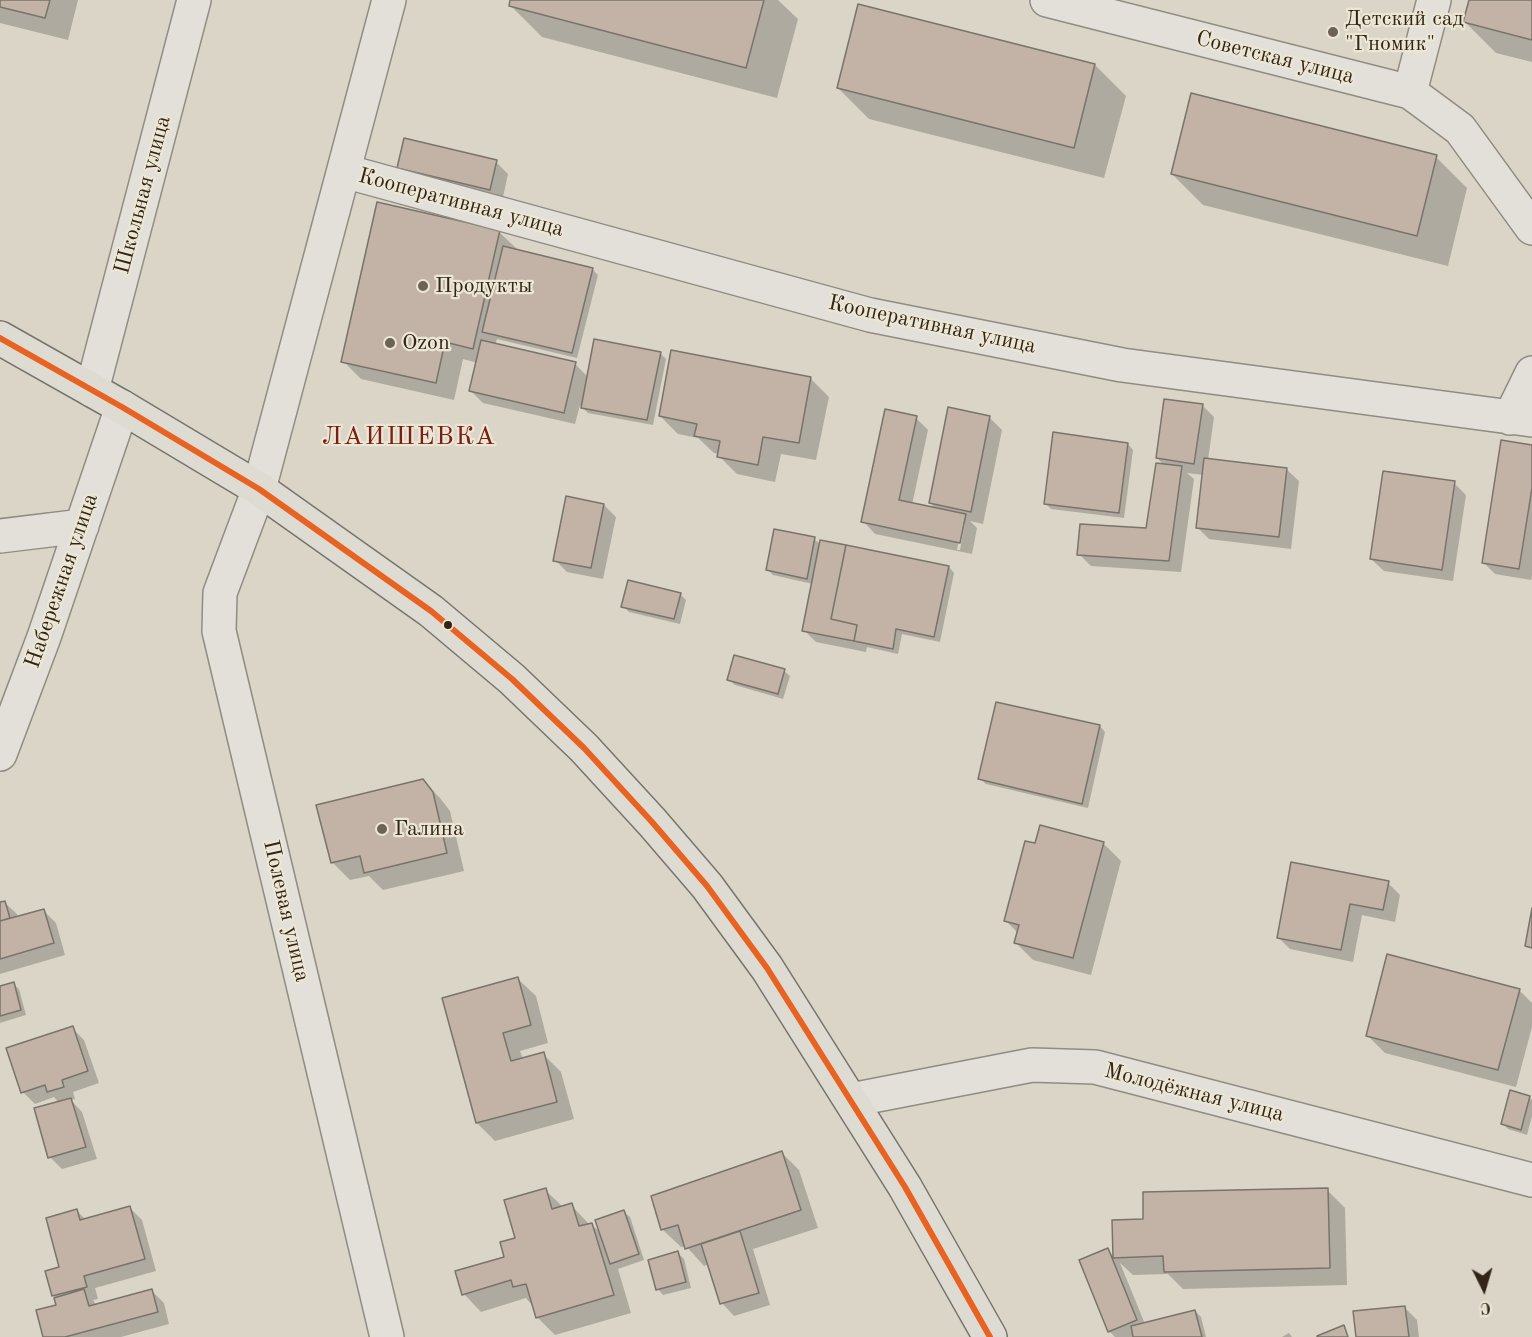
<!DOCTYPE html>
<meta charset="utf-8">
<style>
body{margin:0}
#map{position:relative;width:1532px;height:1337px;overflow:hidden;background:#dad5c7;font-family:"Old Standard TT",serif}
canvas{display:block}
.north{position:absolute;left:1454px;top:1259px;width:60px;height:60px;-webkit-text-stroke:4px #ece6d5;paint-order:stroke;rotate:175deg;font-size:16px;font-weight:700;line-height:24px;text-align:center;color:#322417}
.north::after{content:'';display:block;margin:auto;width:21px;height:27px;background:#322417;clip-path:polygon(50% 0,100% 100%,50% 72%,0 100%)}
</style>
<div id="map">
<canvas width="1532" height="1337"></canvas>
<div class="north">С</div>
</div>
<script>
const context = document.querySelector('canvas').getContext('2d');
context.lineJoin = 'round';
function fill(path, color) {
  context.fillStyle = color;
  context.fill(path, 'evenodd');
}
function poly(rows) {
  const path = new Path2D();
  for (const r of rows) {
    path.moveTo(r[0], r[1]);
    for (let i = 2; i < r.length; i += 2) path.lineTo(r[i], r[i + 1]);
  }
  return path;
}
function strokePath(path, color, width, dash) {
  context.strokeStyle = color;
  context.lineWidth = width;
  context.lineCap = dash ? 'butt' : 'round';
  context.setLineDash(dash || []);
  context.stroke(path);
}
function label(font, color, halo, rows, align = 'center') {
  context.font = font + ' "Old Standard TT",serif';
  context.lineWidth = 4.5;
  context.setLineDash([]);
  context.textBaseline = 'middle';
  context.strokeStyle = halo;
  context.fillStyle = color;
  for (const [text, x, y, turn = 0] of rows) {
    context.save();
    context.translate(x, y);
    context.rotate((+turn || 0) * Math.PI / 180);
    context.textAlign = isNaN(turn) ? turn : align;
    if (halo) context.strokeText(text, 0, 0);
    context.fillText(text, 0, 0);
    context.restore();
  }
}
const shadow = poly([
 [0,0,78,0,68,40,0,23],
 [512,0,778,0,798,19,777,98,542,37,511,6],
 [1470,0,1532,0,1532,62,1496,53,1465,22],
 [1095,65,1126,96,1104,178,869,119,838,88],
 [1436,157,1467,188,1448,266,1203,205,1172,174],
 [496,162,508,174,502,202,411,179,399,167],
 [499,232,517,249,592,269,598,275,577,358,497,339,495,345,575,364,588,377,660,353,666,359,653,425,588,413,580,405,575,424,483,403,471,391,478,363,463,359,454,400,361,379,343,361],
 [811,379,829,397,816,460,781,454,775,482,737,474,719,456,719,454,714,453,698,438,678,434,660,416],
 [1202,405,1214,417,1208,460,1286,469,1299,481,1291,549,1209,539,1197,527,1204,475,1187,473,1194,479,1181,572,1091,566,1079,554,1147,529,1164,465,1157,458],
 [949,409,990,418,1002,430,983,524,970,521,977,528,972,554,875,534,863,521,916,418,928,430,912,505,937,510,930,503],
 [962,523,965,523,960,550,957,550],
 [1128,444,1133,450,1124,518,1051,509,1045,503],
 [1532,446,1532,575,1531,580,1495,574,1483,562],
 [1454,483,1466,495,1453,581,1384,571,1371,559],
 [604,505,616,517,603,579,567,572,555,560],
 [814,539,821,545,949,567,954,573,940,642,902,634,898,654,867,647,866,652,816,642,804,630,813,584,773,575,767,569],
 [680,594,686,600,680,624,629,612,623,606],
 [784,671,790,676,783,699,735,685,729,680],
 [997,704,1100,726,1105,732,1088,808,986,784,980,779],
 [422,780,440,798,450,811,464,871,383,890,369,876,350,880,332,862],
 [1103,843,1121,861,1091,975,1033,960,1015,942,1018,933,1006,921,1036,845],
 [1388,883,1400,895,1395,922,1362,915,1353,962,1290,949,1278,937],
 [4,902,17,914,18,918,44,911,56,923,65,955,0,974,0,904],
 [518,979,536,996,548,1043,520,1051,523,1059,543,1054,561,1072,574,1119,495,1141,477,1123],
 [13,984,19,989,26,1015,0,1023,0,987],
 [1519,990,1532,1003,1532,1027,1516,1087,1385,1053,1367,1035],
 [72,1028,84,1040,99,1083,73,1092,75,1099,71,1100,82,1112,97,1159,62,1169,50,1157,59,1103,54,1097,35,1104,23,1092],
 [1511,1092,1530,1098,1532,1100,1532,1116,1527,1135,1508,1129,1503,1124],
 [781,1152,799,1170,818,1228,753,1249,770,1305,734,1316,722,1303,709,1264,704,1266,686,1246,681,1247,663,1230,653,1197],
 [545,1190,563,1207,571,1205,590,1225,592,1225,601,1233,624,1212,630,1217,644,1260,618,1269,631,1313,555,1335,538,1318,532,1305,526,1298,481,1312,464,1294,506,1258],
 [1327,1190,1345,1208,1347,1285,1183,1289,1168,1274,1133,1275,1120,1263,1145,1324,1195,1311,1201,1317,1206,1337,1115,1337,1109,1331,1107,1250,1115,1257,1145,1220],
 [130,1208,142,1220,156,1271,95,1288,98,1299,93,1300,96,1305,152,1291,164,1303,169,1324,121,1337,45,1337,58,1306,56,1298,53,1296,76,1210,86,1220],
 [678,1253,684,1259,691,1288,663,1295,658,1289],
 [1405,1308,1417,1320,1419,1337,1357,1337],
 [1289,1333,1292,1337,1282,1337]
]);
const building = poly([
 [0,0,50,0,45,18,0,7,0,0],
 [510,0,764,0,746,68,509,6,510,0],
 [1469,0,1532,0,1532,40,1463,22,1469,0],
 [858,4,1095,64,1074,148,837,88,858,4],
 [1191,93,1437,155,1417,236,1171,174,1191,93],
 [404,138,497,160,490,190,397,168,404,138],
 [377,202,500,230,473,349,445,342,436,383,341,362,377,202],
 [503,246,593,268,572,353,482,332,503,246],
 [594,339,661,352,647,420,581,408,594,339],
 [481,340,576,362,564,413,469,391,481,340],
 [671,350,811,377,799,443,763,437,758,465,717,457,720,441,694,436,697,424,659,416,671,350],
 [1164,399,1203,404,1194,464,1156,458,1164,399],
 [948,407,990,416,971,512,929,503,948,407],
 [885,409,917,416,899,500,966,514,960,543,861,522,885,409],
 [1053,432,1128,443,1119,513,1044,504,1053,432],
 [1501,440,1532,445,1532,488,1519,569,1482,563,1501,440],
 [1204,458,1287,468,1279,537,1196,528,1204,458],
 [1156,463,1182,466,1169,561,1077,555,1080,524,1146,528,1156,463],
 [1383,471,1455,481,1442,570,1370,559,1383,471],
 [566,496,604,504,591,568,553,561,566,496],
 [774,529,815,537,807,579,766,570,774,529],
 [820,540,846,545,831,619,857,625,854,641,802,631,820,540],
 [846,545,949,566,934,637,896,629,893,649,854,641,857,625,831,619,846,545],
 [628,580,681,593,674,619,621,607,628,580],
 [734,655,785,669,778,694,727,680,734,655],
 [996,702,1100,725,1082,804,978,779,996,702],
 [423,779,433,792,447,853,364,873,360,856,331,863,316,805,423,779],
 [1040,825,1104,842,1073,958,1014,943,1019,925,1004,921,1025,841,1035,843,1040,825],
 [1291,862,1389,881,1383,910,1350,904,1341,950,1277,938,1291,862],
 [5,901,10,918,0,921,0,902,5,901],
 [1532,908,1532,948,1525,946,1532,908],
 [44,909,54,943,0,959,0,921,44,909],
 [1387,954,1520,989,1498,1070,1366,1036,1387,954],
 [518,977,531,1025,503,1033,511,1061,544,1052,557,1102,476,1123,442,998,518,977],
 [14,982,21,1010,0,1016,0,986,14,982],
 [73,1026,88,1071,62,1080,64,1087,47,1092,45,1085,21,1093,6,1048,73,1026],
 [1510,1090,1530,1096,1521,1130,1501,1124,1510,1090],
 [71,1098,86,1147,48,1158,34,1108,71,1098],
 [782,1151,801,1210,685,1249,678,1225,661,1230,651,1196,782,1151],
 [546,1188,552,1209,572,1203,579,1226,592,1223,614,1295,536,1318,526,1284,513,1287,511,1280,462,1295,455,1271,504,1257,500,1242,515,1238,504,1200,546,1188],
 [1328,1188,1330,1268,1164,1272,1163,1256,1113,1258,1112,1220,1143,1219,1143,1192,1328,1188],
 [130,1206,145,1259,84,1276,87,1287,52,1296,45,1271,59,1267,46,1218,77,1209,80,1220,130,1206],
 [624,1210,639,1254,610,1264,595,1220,624,1210],
 [740,1231,759,1293,720,1304,701,1244,740,1231],
 [1108,1248,1137,1320,1108,1332,1079,1260,1108,1248],
 [678,1251,686,1282,656,1290,648,1260,678,1251],
 [84,1289,89,1306,152,1289,158,1312,65,1337,43,1337,36,1310,56,1305,54,1298,84,1289],
 [1405,1306,1409,1337,1356,1337,1353,1311,1405,1306],
 [1195,1310,1202,1337,1133,1337,1131,1326,1195,1310],
 [1344,1325,1348,1337,1317,1337,1317,1336,1344,1325]
]);
const minor = poly([
 [1047,0,1410,92,1460,129,1532,228],
 [1410,92,1434,0],
 [344,171,870,315,1122,365,1532,420],
 [92,390,194,0],
 [1510,418,1532,373],
 [0,536,82,526],
 [0,754,44,637,122,407],
 [851,1100,1032,1065,1095,1067,1532,1180],
 [387,1337,219,631,220,593,259,489,389,0]
]);
const highway = poly([
 [0,338,122,407,259,489,431,611,512,679,584,748,652,822,707,886,767,968,905,1187,990,1337]
]);
const bus1 = poly([
 [0,338,122,407,259,489,431,611,512,679,584,748,652,822,707,886,767,968,905,1187,990,1337]
]);
const markers = [
 [1333,32,6,"#6d6255"],
 [423,286,6,"#6d6255"],
 [390,343,6,"#6d6255"],
 [448,625,5,"#322417"],
 [382,829,6,"#6d6255"]
];
const poiNames = [
 ["Детский сад",1345,19],
 ["\"Гномик\"",1345,44],
 ["Продукты",435,286],
 ["Ozon",402,343],
 ["Галина",394,829]
];
const streetNames = [
 ["Советская улица",1275,58,14],
 ["Школьная улица",143,195,-75],
 ["Кооперативная улица",461,203,15],
 ["Кооперативная улица",932,325,12],
 ["Набережная улица",62,581,-71],
 ["Полевая улица",286,911,77],
 ["Молодёжная улица",1194,1093,14]
];
const quarterNames = [
 ["ЛАИШЕВКА",409,437]
];
fill(shadow, '#0003');
fill(building, '#c2b3a6');
strokePath(building, '#79746b', 1.5);
strokePath(minor, '#918c82', 36);
strokePath(highway, '#79746b', 36);
strokePath(minor, '#e3e0d9', 33);
strokePath(highway, '#dedbd3', 33);
strokePath(bus1, '#e86221', 6);
for (const [x, y, r, color] of markers) {
  const dot = new Path2D();
  dot.arc(x, y, r, 0, 2 * Math.PI);
  context.fillStyle = color;
  context.fill(dot);
  strokePath(dot, '#ece6d5', 2);
}
label('22px', '#322417', '#ece6d5', poiNames, 'left');
label('22px', '#322417', '#ece6d5', streetNames);
context.letterSpacing = '1.5px';
label('26px', '#7a1f14', '#ece6d5', quarterNames);
context.letterSpacing = '0px';
</script>
